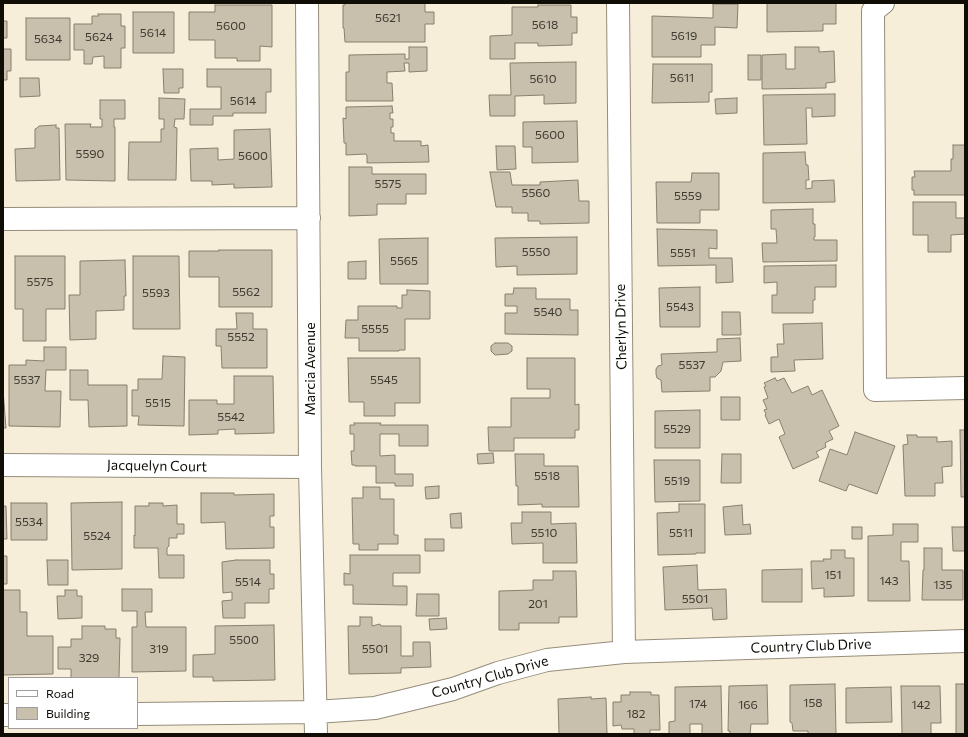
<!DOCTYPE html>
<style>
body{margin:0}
#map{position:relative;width:968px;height:737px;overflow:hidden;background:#f7eeda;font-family:Commissioner,sans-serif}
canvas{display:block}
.frame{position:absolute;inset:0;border:4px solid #100d07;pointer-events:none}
.legend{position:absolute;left:8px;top:677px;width:130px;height:52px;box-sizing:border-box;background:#fff;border:1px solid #9f9e9c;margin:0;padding:5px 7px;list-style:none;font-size:12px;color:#100d07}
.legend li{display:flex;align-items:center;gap:8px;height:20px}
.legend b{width:20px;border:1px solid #9f9e9c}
</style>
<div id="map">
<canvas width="968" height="737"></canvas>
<div class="frame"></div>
<ul class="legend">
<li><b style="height:5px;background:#fff"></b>Road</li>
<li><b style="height:11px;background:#c8bfac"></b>Building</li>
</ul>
</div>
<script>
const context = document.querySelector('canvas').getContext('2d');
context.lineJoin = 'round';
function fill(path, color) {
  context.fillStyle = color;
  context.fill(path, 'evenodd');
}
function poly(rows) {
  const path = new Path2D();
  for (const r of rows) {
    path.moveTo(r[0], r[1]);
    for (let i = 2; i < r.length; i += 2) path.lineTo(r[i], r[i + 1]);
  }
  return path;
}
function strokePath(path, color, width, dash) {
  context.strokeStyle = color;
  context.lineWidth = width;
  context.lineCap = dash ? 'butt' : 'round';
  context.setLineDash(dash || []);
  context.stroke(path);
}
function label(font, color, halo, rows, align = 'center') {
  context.font = font + ' Commissioner,sans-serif';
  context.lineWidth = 4;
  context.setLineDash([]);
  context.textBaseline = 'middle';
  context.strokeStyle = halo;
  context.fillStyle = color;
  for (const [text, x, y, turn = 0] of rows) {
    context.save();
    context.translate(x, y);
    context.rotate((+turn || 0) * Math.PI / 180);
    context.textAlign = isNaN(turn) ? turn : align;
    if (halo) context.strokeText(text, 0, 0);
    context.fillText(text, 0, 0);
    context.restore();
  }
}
const building = poly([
 [345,3,425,3,425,12,434,12,434,24,425,24,425,42,345,42,344,28,343,28,343,5,345,5,345,3],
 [767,3,836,3,836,24,823,24,823,31,767,32,767,3],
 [713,4,738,4,737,28,715,27,715,45,701,45,701,57,652,57,652,16,713,18,713,4],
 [215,5,272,5,272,47,260,46,260,61,237,61,237,58,215,58,215,40,189,40,189,12,215,12,215,5],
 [538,5,571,5,571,17,577,17,577,33,572,33,572,45,538,46,538,43,515,43,515,59,490,59,490,36,512,35,512,7,538,7,538,5],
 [133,12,174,12,174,53,133,53,133,12],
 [98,14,121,14,121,26,125,26,125,48,121,48,121,68,104,68,104,56,93,57,92,64,84,64,84,50,74,50,74,24,92,24,92,16,99,16,98,14],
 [26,18,70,18,70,60,26,60,26,18],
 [3,21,7,21,7,38,3,38,3,21],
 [409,47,427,47,427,71,409,72,409,63,404,63,405,71,387,72,387,83,392,83,393,101,346,101,346,72,349,72,349,55,405,54,405,59,409,59,409,47],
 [795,47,819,47,819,52,834,51,835,82,826,83,826,88,762,89,762,55,786,54,786,69,795,69,795,47],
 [3,49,11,49,11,71,7,71,7,80,3,80,3,49],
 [748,55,761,55,761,80,748,80,748,55],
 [576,62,576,103,544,104,544,95,515,96,515,116,490,116,489,95,511,95,510,63,576,62],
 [653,64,712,64,712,92,709,92,709,102,652,103,653,64],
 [163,69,183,69,183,88,179,88,179,93,164,93,163,69],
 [207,69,271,69,271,92,266,92,266,113,233,113,233,116,213,116,213,125,190,125,190,109,221,109,221,87,207,87,207,69],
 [20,78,39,78,40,96,20,97,20,78],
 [835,94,835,116,812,117,812,108,806,108,807,144,764,145,763,95,835,94],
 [159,98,185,99,184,119,175,119,174,127,177,128,176,180,128,180,129,142,161,142,161,129,164,129,164,119,159,119,159,98],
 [737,98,737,113,716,114,715,99,737,98],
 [100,100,125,100,125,119,114,119,114,127,115,127,115,181,66,180,65,124,91,124,90,127,102,127,102,119,100,119,100,100],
 [392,106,393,113,390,113,390,119,393,119,393,127,391,127,391,133,394,133,394,141,421,141,421,146,428,145,429,162,367,163,367,156,366,154,346,155,346,143,344,143,343,118,346,119,346,107,392,106],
 [577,121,578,162,532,163,532,147,523,147,523,122,577,121],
 [56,125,56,128,59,128,60,180,16,181,15,149,35,148,35,129,37,128,39,126,56,125],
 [270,129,272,187,234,188,234,184,212,185,212,181,191,181,190,149,218,148,218,160,234,159,234,130,270,129],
 [953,145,965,145,965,195,914,195,914,190,912,190,912,177,915,177,914,171,951,171,951,159,953,159,953,145],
 [496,146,515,146,516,169,497,170,496,146],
 [805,152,806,165,808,165,809,180,806,180,806,189,812,188,812,181,834,180,835,202,763,203,763,153,805,152],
 [349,167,372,167,372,174,426,174,426,194,406,194,406,204,377,204,377,215,349,216,349,167],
 [490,172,510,172,512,185,540,185,540,182,578,180,579,201,589,201,589,223,540,224,540,221,528,221,528,213,512,213,512,207,496,207,490,172],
 [692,173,719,173,719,210,700,210,700,223,657,223,656,182,691,182,692,173],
 [913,202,956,202,956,218,965,218,965,234,951,235,951,252,928,252,928,235,913,235,913,202],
 [813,209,813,224,815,224,815,237,814,237,814,240,837,240,837,261,763,262,762,243,777,243,776,229,771,229,771,210,813,209],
 [657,229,717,230,717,249,709,248,709,258,732,258,733,282,716,283,716,265,658,266,657,229],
 [577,237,577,274,517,275,517,266,496,267,495,238,577,237],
 [428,238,428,284,380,284,379,239,428,238],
 [219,250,272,250,272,307,219,307,219,277,189,277,189,251,219,251,219,250],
 [15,256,65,256,65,309,46,309,46,341,23,341,23,309,15,309,15,256],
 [133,256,179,256,180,329,133,329,133,256],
 [125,260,126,296,124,296,124,310,96,311,96,339,70,340,69,295,80,295,80,261,125,260],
 [366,261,366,279,348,279,348,262,366,261],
 [836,265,836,287,815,287,815,300,813,300,813,313,772,313,772,295,777,295,777,282,764,283,764,266,836,265],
 [700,287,700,327,660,327,659,288,700,287],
 [514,288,536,288,536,299,570,299,570,310,578,310,578,335,505,334,505,313,517,313,517,306,505,306,505,294,513,294,514,288],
 [407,290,430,291,430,319,405,319,405,350,399,350,399,351,359,351,359,338,345,338,346,320,358,320,358,306,397,306,397,308,402,308,402,295,407,295,407,290],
 [722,312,740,312,741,335,722,335,722,312],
 [236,313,253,313,253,329,267,329,267,368,222,368,221,346,216,346,216,329,237,329,236,313],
 [822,323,823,359,794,360,795,371,771,372,771,357,778,357,777,344,784,344,783,324,822,323],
 [740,338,741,361,723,362,721,371,715,377,710,377,710,391,662,392,661,380,657,378,656,374,656,369,658,366,662,365,661,354,717,352,717,339,740,338],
 [495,343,508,343,512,346,512,351,508,354,495,355,491,351,491,346,495,343],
 [44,347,66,347,66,370,46,370,45,391,61,391,60,427,9,426,9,365,26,365,26,360,44,361,44,347],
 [163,356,185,357,184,426,138,425,139,416,132,416,132,390,138,390,138,379,162,379,163,356],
 [348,358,420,358,420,403,395,403,395,416,364,416,364,402,349,402,348,358],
 [527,358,575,358,575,405,579,404,579,430,575,430,575,438,514,438,514,451,489,451,488,427,511,427,511,398,550,398,550,389,527,389,527,358],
 [70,370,88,370,88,385,127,385,127,426,89,427,88,400,70,400,70,370],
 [234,376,273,376,274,433,235,434,235,429,218,430,218,434,189,435,189,400,217,400,217,404,234,404,234,376],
 [775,378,777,381,784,378,792,393,808,386,812,395,822,390,839,426,829,431,833,439,825,443,826,447,816,452,819,457,793,469,779,437,785,434,779,419,769,424,765,415,766,414,764,410,767,409,763,400,768,398,764,387,766,386,764,383,775,378],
 [3,390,6,428,3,428,3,390],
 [721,397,740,397,740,420,721,420,721,397],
 [700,410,700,448,655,448,655,411,700,410],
 [354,423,381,423,380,425,428,425,428,446,399,446,399,434,380,434,380,456,395,455,395,474,413,474,413,486,395,486,395,483,376,483,376,466,355,466,355,465,352,465,351,451,354,451,354,434,350,434,350,425,355,425,354,423],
 [960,430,965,430,965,497,961,497,960,430],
 [855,432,895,446,877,494,849,484,846,491,819,481,830,449,847,455,855,432],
 [907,435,917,435,917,437,937,437,937,442,952,441,952,466,942,467,943,483,935,483,935,496,905,496,903,445,908,444,907,435],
 [493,453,494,463,478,464,477,454,493,453],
 [515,454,544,454,544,466,578,466,579,507,542,507,542,504,518,505,518,486,516,486,515,454],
 [722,454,741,454,741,483,721,483,722,454],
 [654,460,700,460,700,501,655,502,654,460],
 [439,486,439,498,426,499,425,487,439,486],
 [363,487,380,487,380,499,394,499,394,535,398,535,398,544,378,544,378,550,359,550,359,544,353,544,352,498,363,498,363,487],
 [201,493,234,493,234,495,274,494,274,516,270,516,270,527,274,527,274,548,226,549,225,522,201,523,201,493],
 [122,502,122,569,72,570,71,503,122,502],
 [11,503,47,503,47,540,11,540,11,503],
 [149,503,163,503,163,506,177,505,177,524,184,524,184,534,177,534,177,538,169,538,169,546,167,548,167,555,184,555,184,578,159,578,158,548,134,548,134,535,135,536,135,506,149,506,149,503],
 [679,504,705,504,705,553,696,553,696,554,658,555,657,513,679,512,679,504],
 [742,505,743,525,750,524,751,534,725,535,723,507,742,505],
 [3,506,6,506,7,539,3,539,3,506],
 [522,512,551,512,551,524,576,523,577,563,543,563,543,543,512,544,511,523,522,523,522,512],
 [461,513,462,528,451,528,450,514,461,513],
 [893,524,918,524,918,542,901,542,901,561,909,561,910,601,868,601,868,536,893,535,893,524],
 [852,527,862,527,862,539,852,539,852,527],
 [952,527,965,527,965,551,953,551,952,527],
 [425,539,444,539,444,551,425,551,425,539],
 [924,548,942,548,942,570,963,570,963,600,922,600,923,570,924,570,924,548],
 [831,550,845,550,845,558,854,558,854,596,824,597,824,588,812,589,811,561,824,561,823,559,831,559,831,550],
 [350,555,420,555,420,573,393,573,393,586,407,586,407,605,353,604,353,585,344,585,344,573,350,574,350,555],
 [3,556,7,556,7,584,3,584,3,556],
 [47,560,68,560,68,585,48,585,47,560],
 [236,560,270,560,270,574,274,574,274,589,269,589,269,603,245,603,245,618,223,618,222,601,232,600,232,592,223,593,222,562,236,560],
 [697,565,698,590,726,589,727,619,713,620,712,608,665,610,663,567,697,565],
 [802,569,802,602,762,602,762,570,802,569],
 [553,571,576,571,577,617,559,617,559,623,519,623,519,630,499,630,499,591,533,590,533,580,553,580,553,571],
 [122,589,152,589,152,612,145,612,146,627,186,627,186,671,132,672,132,627,137,627,137,611,122,611,122,589],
 [3,590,20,590,20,612,27,612,27,636,53,636,53,674,3,675,3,590],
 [65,590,77,590,77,596,82,596,82,618,58,619,57,596,65,596,65,590],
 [417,594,439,594,439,616,416,616,417,594],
 [360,617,372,617,372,626,380,624,381,626,401,626,401,656,413,656,413,642,430,642,431,667,401,668,401,673,349,674,348,626,360,626,360,617],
 [446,618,447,629,430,630,429,619,446,618],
 [274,625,275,680,213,681,213,677,193,677,193,655,215,654,215,626,274,625],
 [82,626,105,626,105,629,116,629,116,638,120,638,119,678,71,678,71,669,58,669,58,647,71,647,71,639,82,639,82,626],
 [835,684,836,734,808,734,808,731,793,731,792,723,790,722,790,685,835,684],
 [956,684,965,684,965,734,956,734,956,684],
 [767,685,768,724,751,724,750,734,730,734,730,731,728,731,729,686,767,685],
 [721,686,722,734,702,734,702,724,690,724,690,734,669,734,669,722,675,721,675,687,721,686],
 [901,686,940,686,941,723,931,723,931,734,902,734,901,686],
 [891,687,892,722,846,723,846,688,891,687],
 [630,692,651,692,651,695,659,695,660,730,650,730,650,734,634,734,634,729,622,729,621,725,613,726,613,702,621,702,621,695,630,695,630,692],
 [591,697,591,699,606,698,607,734,559,734,558,699,591,697]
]);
const minor = poly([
 [307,3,310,467,316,734],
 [618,3,624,652],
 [883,3,873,11,875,390,965,388],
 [3,219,309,218],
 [3,465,310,467],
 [137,714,316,712,375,708,453,689,498,673,547,660,624,652,965,641],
 [3,715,9,715]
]);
const numberNames = [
 ["5621",388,18],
 ["5618",545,25],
 ["5600",231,26],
 ["5614",153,33],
 ["5619",684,36],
 ["5624",99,37],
 ["5634",48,39],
 ["5611",682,78],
 ["5610",543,79],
 ["5614",243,101],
 ["5600",550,135],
 ["5590",90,154],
 ["5600",253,156],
 ["5575",388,184],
 ["5560",536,193],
 ["5559",688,196],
 ["5550",536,252],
 ["5551",683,253],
 ["5565",404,261],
 ["5575",40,282],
 ["5562",246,292],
 ["5593",156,293],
 ["5543",680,307],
 ["5540",548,312],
 ["5555",375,329],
 ["5552",241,337],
 ["5537",692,365],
 ["5537",27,380],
 ["5545",384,380],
 ["5515",158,403],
 ["5542",231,417],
 ["5529",677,429],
 ["5518",547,476],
 ["5519",677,481],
 ["5534",29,522],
 ["5510",544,533],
 ["5511",681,533],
 ["5524",97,536],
 ["151",833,575],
 ["143",889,581],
 ["5514",248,582],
 ["135",943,585],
 ["5501",695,599],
 ["201",538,604],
 ["5500",244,640],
 ["319",159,649],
 ["5501",375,649],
 ["329",89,658],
 ["158",813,703],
 ["174",698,704],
 ["166",748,705],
 ["142",921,705],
 ["182",636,714]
];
const streetNames = [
 ["Cherlyn Drive",621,327,-91],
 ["Marcia Avenue",310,369,-90],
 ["Jacquelyn Court",157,466,1],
 ["Country Club Drive",811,646,-2],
 ["Country Club Drive",490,677,-16]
];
fill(building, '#c8bfac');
strokePath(building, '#887f6e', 1);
strokePath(minor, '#958d7b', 24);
strokePath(minor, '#fff', 22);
label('12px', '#3e3a30', null, numberNames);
label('14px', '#100d07', '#fff', streetNames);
</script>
